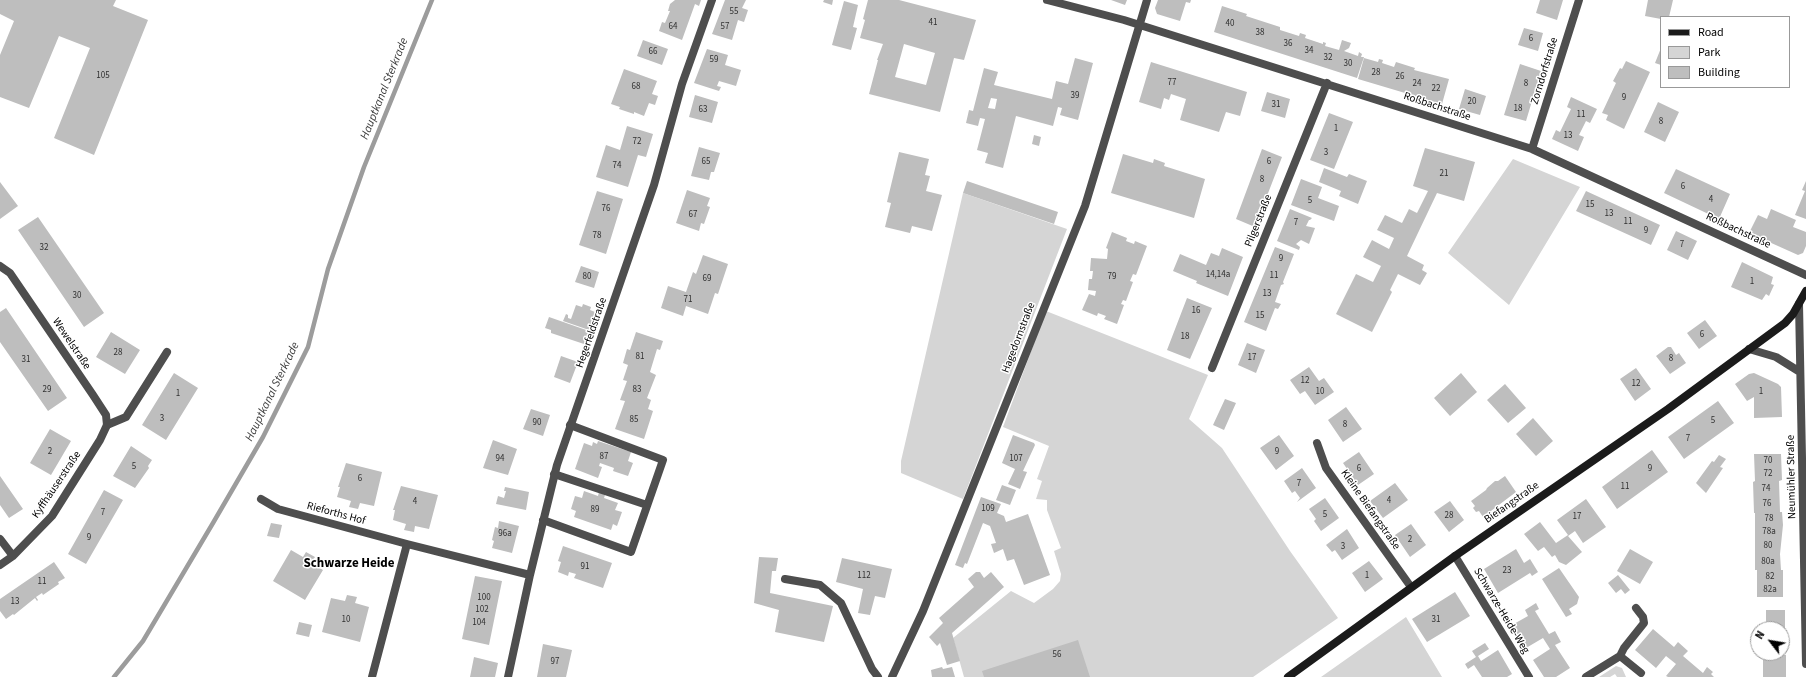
<!DOCTYPE html>
<meta charset="utf-8">
<style>
body{margin:0}
#map{position:relative;width:1806px;height:677px;overflow:hidden;background:#fff;font-family:"Source Sans 3",sans-serif}
canvas{display:block}
.legend{position:absolute;left:1660px;top:16px;width:130px;height:72px;box-sizing:border-box;background:#fff;border:1px solid #999;margin:0;padding:5px 7px;list-style:none;font-size:12px;color:#000}
.legend li{display:flex;align-items:center;gap:8px;height:20px}
.legend b{width:20px;border:1px solid #999}
.north{position:absolute;left:1750px;top:621px;width:40px;height:40px;box-sizing:border-box;background:#fff;border:1px solid #999;border-radius:50%;rotate:301deg;font-size:11px;font-weight:700;line-height:16px;text-align:center;color:#000}
.north::after{content:'';display:block;margin:auto;width:14px;height:18px;background:#000;clip-path:polygon(50% 0,100% 100%,50% 72%,0 100%)}
</style>
<div id="map">
<canvas width="1806" height="677"></canvas>
<ul class="legend">
<li><b style="height:5px;background:#1b1b1b"></b>Road</li>
<li><b style="height:11px;background:#d5d5d5"></b>Park</li>
<li><b style="height:11px;background:#bebebe"></b>Building</li>
</ul>
<div class="north">N</div>
</div>
<script>
const context = document.querySelector('canvas').getContext('2d');
context.lineJoin = 'round';
function fill(path, color) {
  context.fillStyle = color;
  context.fill(path, 'evenodd');
}
function poly(rows) {
  const path = new Path2D();
  for (const r of rows) {
    path.moveTo(r[0], r[1]);
    for (let i = 2; i < r.length; i += 2) path.lineTo(r[i], r[i + 1]);
  }
  return path;
}
function strokePath(path, color, width, dash) {
  context.strokeStyle = color;
  context.lineWidth = width;
  context.lineCap = dash ? 'butt' : 'round';
  context.setLineDash(dash || []);
  context.stroke(path);
}
function label(font, color, halo, rows, align = 'center') {
  context.font = font + ' "Source Sans 3",sans-serif';
  context.lineWidth = 3;
  context.setLineDash([]);
  context.textBaseline = 'middle';
  context.strokeStyle = halo;
  context.fillStyle = color;
  for (const [text, x, y, turn = 0] of rows) {
    context.save();
    context.translate(x, y);
    context.rotate((+turn || 0) * Math.PI / 180);
    context.textAlign = isNaN(turn) ? turn : align;
    if (halo) context.strokeText(text, 0, 0);
    context.fillText(text, 0, 0);
    context.restore();
  }
}
const green = poly([
 [1513,159,1580,187,1509,305,1448,253],
 [963,193,1067,229,963,499,901,473,901,461],
 [1046,311,1208,375,1189,419,1222,448,1290,551,1338,618,1253,677,964,677,953,638,1011,591,1034,603,1053,589,1060,581,1061,574,1054,551,1061,548,1047,510,1047,500,1036,499,1042,481,1037,479,1049,446,1003,427],
 [1406,617,1442,677,1321,677],
 [1616,666,1622,668,1626,677,1617,677,1615,674,1610,677,1599,677]
]);
const stream = poly([
 [114,677,143,641,213,523,263,437,308,347,328,269,364,167,432,0]
]);
const building = poly([
 [0,0,116,0,113,6,148,20,94,155,54,138,90,48,59,36,29,108,0,97,0,55,14,21,0,14],
 [675,0,701,0,699,6,695,4,682,40,659,31,662,22,665,23,670,11,668,11,670,4],
 [725,0,746,0,742,8,748,10,744,22,738,20,732,40,712,34],
 [824,0,833,0,832,5,823,2],
 [868,0,899,0,976,20,964,60,954,58,940,112,869,94,878,60,877,60,883,44,860,38,865,20,863,19],
 [904,44,935,53,926,85,895,77],
 [1111,0,1127,0,1125,5],
 [1158,0,1191,0,1190,3,1186,2,1180,21,1157,14,1155,8],
 [1540,0,1563,0,1557,20,1536,13],
 [1648,0,1673,0,1669,17,1661,17,1661,19,1645,16],
 [844,1,858,5,853,27,857,28,851,50,832,45],
 [1222,6,1247,14,1246,16,1280,27,1280,30,1299,36,1300,33,1306,35,1305,38,1323,44,1323,42,1326,43,1325,46,1339,50,1342,40,1351,43,1349,48,1344,51,1358,56,1359,52,1362,54,1361,57,1364,57,1357,78,1214,32],
 [1524,28,1543,33,1538,51,1518,45],
 [643,40,668,49,662,65,637,56],
 [1661,48,1661,65,1655,63],
 [707,49,728,55,725,65,741,70,736,86,719,81,717,86,721,87,719,91,694,83],
 [1075,58,1093,63,1078,120,1060,115,1062,108,1058,107,1053,126,1016,116,1003,168,985,163,988,153,977,150,985,119,980,118,978,126,966,123,969,110,973,111,984,68,998,72,994,85,1052,99,1056,81,1068,84],
 [991,98,997,99,995,109,988,108],
 [1364,58,1378,62,1379,59,1383,60,1382,63,1394,67,1396,62,1415,68,1414,70,1449,79,1442,104,1358,79],
 [1626,61,1650,72,1624,129,1606,120,1608,115,1602,113,1616,83,1613,81,1620,68,1622,69],
 [1151,62,1247,92,1240,116,1226,112,1219,132,1180,120,1186,99,1171,94,1169,100,1164,98,1161,109,1139,102],
 [1520,64,1541,71,1526,121,1504,115],
 [624,69,657,81,652,94,658,96,655,105,649,103,644,116,634,112,634,114,619,109,620,107,611,104],
 [1465,89,1486,96,1480,115,1459,109],
 [1267,92,1290,99,1285,118,1261,111],
 [695,95,718,102,712,123,689,117],
 [1571,97,1597,109,1590,123,1586,121,1579,135,1584,137,1578,151,1552,139,1556,130,1560,132,1571,109,1567,107],
 [1658,102,1679,112,1665,142,1644,132],
 [1329,113,1353,122,1334,169,1310,160],
 [627,126,653,134,646,157,638,155,628,187,596,177,606,145,620,150],
 [1034,135,1041,137,1039,146,1032,144],
 [699,147,720,153,714,172,711,172,709,180,691,176],
 [1425,148,1475,162,1464,201,1437,193,1407,256,1424,265,1422,270,1427,273,1420,285,1398,274,1390,290,1392,292,1372,332,1336,314,1356,274,1373,282,1381,266,1363,257,1372,240,1389,249,1394,238,1377,230,1385,215,1402,223,1409,209,1417,213,1428,191,1413,186],
 [1262,149,1282,157,1255,227,1236,219],
 [899,152,929,159,925,175,930,176,926,191,942,195,932,231,912,226,910,233,885,227,891,203,887,202],
 [1123,154,1153,163,1154,159,1165,163,1164,166,1205,179,1194,218,1111,193],
 [1324,168,1347,177,1349,174,1367,181,1358,204,1339,196,1341,191,1319,182],
 [1676,169,1730,194,1719,219,1664,193],
 [1301,179,1322,187,1318,198,1339,206,1334,221,1291,205],
 [967,181,1058,212,1054,224,963,193],
 [1806,181,1806,219,1795,215,1805,191,1802,190],
 [0,182,18,206,0,219],
 [687,190,710,198,707,206,710,207,704,224,701,223,699,231,676,223],
 [597,191,623,199,606,254,579,245],
 [1586,191,1660,225,1651,245,1576,211],
 [1290,209,1312,218,1310,220,1309,220,1306,226,1315,228,1309,244,1301,240,1296,244,1300,247,1299,250,1277,241],
 [1771,209,1796,220,1793,227,1806,232,1806,246,1803,253,1798,255,1749,233,1758,215,1767,219],
 [38,217,104,313,84,327,18,230],
 [1676,231,1697,241,1688,260,1667,250],
 [1112,232,1127,238,1126,241,1134,244,1135,241,1147,246,1136,275,1133,274,1130,281,1133,282,1126,301,1123,300,1121,304,1124,305,1117,324,1104,319,1106,316,1098,313,1097,316,1082,310,1089,294,1095,296,1096,291,1088,290,1089,279,1092,279,1093,271,1090,271,1091,258,1107,259,1108,249,1106,248],
 [1275,247,1294,254,1283,282,1284,284,1281,285,1275,302,1281,304,1278,309,1275,308,1266,331,1244,322],
 [1222,248,1243,257,1228,296,1196,283,1197,281,1173,271,1180,254,1206,265,1211,253,1219,256],
 [703,255,728,264,718,294,715,293,708,314,686,306,683,316,661,308,668,286,686,292,693,272,696,274],
 [1742,262,1773,277,1771,284,1774,285,1769,296,1766,294,1762,300,1731,287],
 [581,266,599,272,594,288,575,282],
 [1187,298,1212,308,1190,359,1167,350],
 [583,304,591,307,590,310,595,312,589,330,563,321,566,314,568,315,568,318,571,319,576,305,582,307],
 [6,308,67,398,48,411,0,342,0,312],
 [549,317,589,331,584,344,551,333,551,330,545,328],
 [1705,320,1717,336,1699,349,1687,333],
 [111,332,140,350,125,374,96,357],
 [636,332,663,341,660,350,657,349,650,372,656,375,647,398,651,400,648,409,653,411,644,439,615,429,625,401,620,400,627,381,623,380,628,365,623,363,627,349,630,350],
 [1247,343,1265,350,1256,373,1238,365],
 [1668,347,1671,347,1676,355,1679,353,1686,363,1670,374,1656,356],
 [561,356,578,362,570,383,554,377],
 [1309,367,1319,381,1324,378,1334,392,1315,405,1305,391,1300,394,1290,380],
 [1636,368,1651,389,1635,401,1620,379],
 [174,373,198,388,166,440,142,425],
 [1461,373,1477,392,1450,416,1434,398],
 [1754,373,1778,384,1781,387,1782,417,1754,418,1754,397,1747,401,1735,384,1749,374],
 [1505,384,1526,408,1508,423,1487,400],
 [1225,399,1236,403,1224,430,1213,425],
 [1718,401,1734,423,1684,459,1668,437],
 [1346,407,1362,429,1343,442,1328,420],
 [531,409,550,415,543,436,523,429],
 [1533,418,1553,441,1536,456,1516,434],
 [50,429,71,441,51,475,30,463],
 [1013,435,1034,443,1035,445,1023,471,1027,472,1020,489,1008,484,1015,469,1002,463],
 [1279,435,1294,456,1276,470,1260,448],
 [493,440,517,449,508,475,483,468],
 [598,441,631,452,628,461,633,463,628,476,613,471,614,468,600,463,599,466,602,467,598,478,575,469,584,443,592,446,593,442,597,444],
 [131,446,152,460,148,466,149,468,135,488,113,476],
 [1652,450,1668,472,1617,509,1602,487],
 [1359,452,1374,474,1358,485,1343,463],
 [1754,454,1781,454,1782,480,1779,481,1780,512,1782,512,1783,525,1780,554,1781,570,1783,570,1783,597,1757,597,1757,570,1755,570,1755,513,1754,513,1753,482,1755,481],
 [1719,455,1726,459,1720,467,1723,468,1706,493,1696,483,1712,461,1714,462],
 [346,463,382,472,374,506,360,503,358,509,349,507,351,501,337,497,340,487,338,487],
 [1302,468,1316,488,1297,502,1300,498,1295,491,1292,493,1284,481],
 [0,476,23,509,9,518,0,505],
 [1505,476,1516,492,1483,517,1479,511,1476,512,1473,508,1475,506,1471,501,1486,490,1487,488,1495,481,1498,481],
 [1395,483,1408,500,1383,518,1370,501],
 [1002,485,1016,490,1010,505,996,500],
 [401,486,438,495,429,529,415,526,414,532,404,530,406,524,393,520,395,510,393,510],
 [505,487,529,492,526,510,496,504,498,496,504,498,506,491,504,491],
 [104,490,123,500,86,564,68,554],
 [584,491,598,496,599,492,605,495,604,498,618,503,615,510,622,512,617,526,613,524,611,530,574,517,576,511,571,509,575,496,582,498],
 [981,497,1001,504,997,513,1004,516,1006,522,1028,514,1050,575,1024,585,1014,559,1007,561,1003,549,994,553,991,544,996,543,990,526,983,523,967,564,965,563,963,568,955,565],
 [1325,498,1339,518,1321,531,1314,521,1316,519,1309,509],
 [1586,499,1606,527,1583,543,1575,531,1568,536,1582,552,1566,565,1559,562,1555,555,1552,557,1544,547,1538,551,1524,534,1540,522,1556,543,1568,535,1557,520],
 [1450,501,1464,520,1449,532,1434,512],
 [499,521,519,526,512,553,492,548,494,541,492,540,495,527,498,528],
 [271,523,282,525,279,538,267,536],
 [1411,524,1426,545,1410,557,1395,535],
 [1347,529,1359,548,1342,560,1335,550,1332,552,1326,545],
 [563,546,612,563,603,588,574,578,576,574,569,572,568,576,558,572,561,562,558,561],
 [1516,549,1524,563,1530,559,1538,572,1532,576,1530,573,1498,593,1484,569],
 [1630,549,1653,562,1640,584,1617,571],
 [291,550,303,557,306,552,315,557,311,563,323,570,305,600,273,581],
 [759,557,778,558,776,571,772,571,770,593,833,606,824,642,775,632,779,610,754,603],
 [842,558,892,569,885,598,875,596,870,615,858,613,863,589,836,582],
 [1369,561,1383,579,1365,592,1352,573],
 [54,562,65,578,58,582,59,584,43,595,42,593,36,597,38,600,37,601,35,598,14,615,13,614,6,619,0,611,0,599],
 [1559,568,1579,597,1577,604,1569,609,1572,614,1566,617,1542,579],
 [976,572,980,572,984,578,991,572,1004,587,952,633,960,661,947,665,940,643,937,646,929,637,943,623,939,618,974,587,968,579],
 [1618,575,1630,590,1625,594,1621,589,1616,593,1608,583],
 [475,576,502,581,489,645,462,639],
 [1455,592,1470,616,1427,642,1412,619],
 [347,595,357,597,355,603,369,607,360,642,322,632,331,598,345,601],
 [1536,603,1539,609,1535,611,1549,634,1555,631,1561,642,1555,645,1570,668,1556,677,1544,677,1533,660,1550,649,1543,638,1526,648,1512,625,1528,616,1525,610],
 [1766,610,1785,610,1785,629,1766,629],
 [299,622,312,625,309,637,296,634],
 [1653,629,1674,647,1678,642,1688,651,1683,656,1703,673,1707,667,1713,672,1711,674,1714,677,1668,677,1666,676,1676,664,1666,656,1656,668,1635,650],
 [1078,640,1090,677,984,677,982,671],
 [1485,643,1489,649,1478,656,1481,661,1498,650,1512,674,1507,677,1482,677,1474,665,1468,669,1465,664,1476,657,1472,651],
 [543,644,572,650,566,677,537,677],
 [1763,655,1786,655,1786,677,1763,677],
 [474,657,498,663,495,677,470,677],
 [942,667,943,669,952,667,955,677,932,677,931,670]
]);
const lane = poly([
 [107,425,126,417,167,352],
 [554,474,647,505],
 [543,520,631,552,663,460,570,425],
 [785,579,820,585,841,603,872,669,878,677]
]);
const street = poly([
 [1047,0,1124,20,1532,149,1806,275],
 [1532,149,1579,0],
 [0,266,10,273,93,395,106,415,107,425,100,440,52,516,13,556,0,565],
 [1799,304,1806,664],
 [1749,349,1776,357,1800,372],
 [1212,368,1327,83],
 [1317,443,1326,468,1411,587],
 [261,499,278,509,407,544,530,575],
 [0,539,13,556],
 [1455,556,1529,677],
 [1620,656,1624,648,1644,623,1643,617,1636,608],
 [372,677,407,544],
 [508,677,530,575,557,465,654,185,682,84,712,0],
 [892,677,923,611,1085,206,1147,0],
 [1586,677,1620,656,1641,673]
]);
const secondary = poly([
 [1288,677,1455,556,1668,409,1785,323,1793,314,1806,291]
]);
const numberNames = [
 ["55",734,12],
 ["41",933,23],
 ["40",1230,24],
 ["64",673,27],
 ["57",725,27],
 ["38",1260,33],
 ["6",1531,39],
 ["36",1288,44],
 ["34",1309,51],
 ["66",653,52],
 ["32",1328,58],
 ["59",714,60],
 ["30",1348,64],
 ["28",1376,73],
 ["105",103,76],
 ["26",1400,77],
 ["77",1172,83],
 ["24",1417,84],
 ["8",1526,84],
 ["68",636,87],
 ["22",1436,89],
 ["39",1075,96],
 ["9",1624,98],
 ["20",1472,102],
 ["31",1276,105],
 ["18",1518,109],
 ["63",703,110],
 ["11",1581,115],
 ["8",1661,122],
 ["1",1336,129],
 ["13",1568,136],
 ["72",637,142],
 ["3",1326,153],
 ["65",706,162],
 ["6",1269,162],
 ["74",617,166],
 ["21",1444,174],
 ["8",1262,180],
 ["6",1683,187],
 ["4",1711,200],
 ["5",1310,201],
 ["15",1590,205],
 ["76",606,209],
 ["13",1609,214],
 ["67",693,215],
 ["11",1628,222],
 ["7",1296,223],
 ["9",1646,231],
 ["78",597,236],
 ["7",1682,245],
 ["32",44,248],
 ["9",1281,259],
 ["14,14a",1218,275],
 ["11",1274,276],
 ["80",587,277],
 ["79",1112,277],
 ["69",707,279],
 ["1",1752,282],
 ["13",1267,294],
 ["30",77,296],
 ["71",688,300],
 ["16",1196,311],
 ["15",1260,316],
 ["6",1702,335],
 ["18",1185,337],
 ["28",118,353],
 ["81",640,357],
 ["17",1252,358],
 ["8",1671,359],
 ["31",26,360],
 ["12",1305,381],
 ["12",1636,384],
 ["29",47,390],
 ["83",637,390],
 ["10",1320,392],
 ["1",1761,392],
 ["1",178,394],
 ["3",162,419],
 ["85",634,420],
 ["5",1713,421],
 ["90",537,423],
 ["8",1345,425],
 ["7",1688,439],
 ["2",50,452],
 ["9",1277,452],
 ["87",604,457],
 ["94",500,459],
 ["107",1016,459],
 ["70",1768,461],
 ["5",134,467],
 ["6",1359,469],
 ["9",1650,469],
 ["72",1768,474],
 ["6",360,479],
 ["7",1299,484],
 ["11",1625,487],
 ["74",1766,489],
 ["4",1389,501],
 ["4",415,502],
 ["76",1767,504],
 ["109",988,509],
 ["89",595,510],
 ["7",103,513],
 ["5",1325,515],
 ["28",1449,516],
 ["17",1577,517],
 ["78",1769,519],
 ["78a",1769,532],
 ["96a",505,534],
 ["9",89,538],
 ["2",1410,540],
 ["80",1768,546],
 ["3",1343,547],
 ["80a",1768,562],
 ["91",585,567],
 ["23",1507,571],
 ["112",864,576],
 ["1",1367,576],
 ["82",1770,577],
 ["11",42,582],
 ["82a",1770,590],
 ["100",484,598],
 ["13",15,602],
 ["102",482,610],
 ["10",346,620],
 ["31",1436,620],
 ["104",479,623],
 ["56",1057,655],
 ["97",555,662]
];
const streetNames = [
 ["Zorndorfstraße",1545,71,-73],
 ["Roßbachstraße",1437,107,18],
 ["Pilgerstraße",1259,221,-68],
 ["Roßbachstraße",1738,231,25],
 ["Hegerfeldstraße",592,333,-71],
 ["Hagedornstraße",1019,338,-69],
 ["Wewelstraße",71,344,56],
 ["Neumühler Straße",1792,477,-91],
 ["Kyffhäuserstraße",57,485,-56],
 ["Biefangstraße",1512,503,-35],
 ["Kleine Biefangstraße",1370,510,55],
 ["Rieforths Hof",336,514,15],
 ["Schwarze-Heide-Weg",1501,611,59]
];
const waterNames = [
 ["Hauptkanal Sterkrade",385,89,-68],
 ["Hauptkanal Sterkrade",273,392,-64]
];
const quarterNames = [
 ["Schwarze Heide",349,564]
];
fill(green, '#d5d5d5');
strokePath(stream, '#9c9c9c', 4.5);
fill(building, '#bebebe');
strokePath(lane, '#4e4e4e', 8);
strokePath(street, '#4e4e4e', 8);
strokePath(secondary, '#1b1b1b', 8);
label('9px', '#303030', null, numberNames);
label('11px', '#000', '#fff', streetNames);
label('italic 12px', '#3d3d3d', '#fff', waterNames);
label('bold 13px', '#000', '#fff', quarterNames);
</script>
